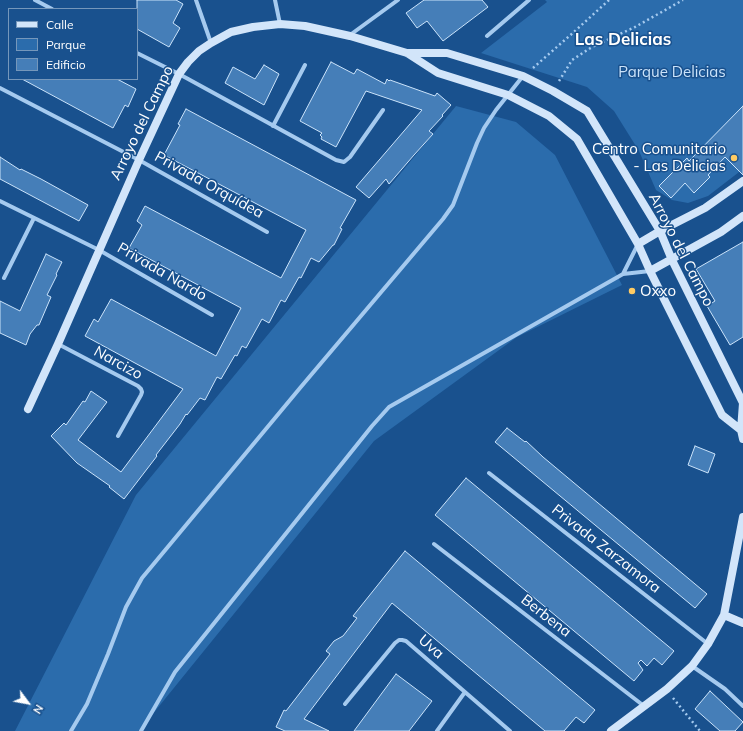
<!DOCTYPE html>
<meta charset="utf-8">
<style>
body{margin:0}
#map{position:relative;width:743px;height:731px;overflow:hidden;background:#19518e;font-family:Mulish,sans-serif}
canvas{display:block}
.legend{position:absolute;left:8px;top:8px;width:130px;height:72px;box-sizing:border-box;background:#19518e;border:1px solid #7597bb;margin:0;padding:5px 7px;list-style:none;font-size:12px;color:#fff}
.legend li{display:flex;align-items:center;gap:8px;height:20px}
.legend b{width:20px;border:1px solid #7597bb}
.north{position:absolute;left:8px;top:683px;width:40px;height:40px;-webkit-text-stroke:3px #19518e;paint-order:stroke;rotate:122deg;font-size:11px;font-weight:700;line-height:16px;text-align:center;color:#fff}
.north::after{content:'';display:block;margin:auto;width:14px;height:18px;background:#fff;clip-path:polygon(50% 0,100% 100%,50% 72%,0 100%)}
</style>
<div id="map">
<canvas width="743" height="731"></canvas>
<ul class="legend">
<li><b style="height:5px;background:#d2e5fa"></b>Calle</li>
<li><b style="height:11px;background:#2b6cac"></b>Parque</li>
<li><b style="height:11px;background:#457eb8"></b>Edificio</li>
</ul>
<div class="north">N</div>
</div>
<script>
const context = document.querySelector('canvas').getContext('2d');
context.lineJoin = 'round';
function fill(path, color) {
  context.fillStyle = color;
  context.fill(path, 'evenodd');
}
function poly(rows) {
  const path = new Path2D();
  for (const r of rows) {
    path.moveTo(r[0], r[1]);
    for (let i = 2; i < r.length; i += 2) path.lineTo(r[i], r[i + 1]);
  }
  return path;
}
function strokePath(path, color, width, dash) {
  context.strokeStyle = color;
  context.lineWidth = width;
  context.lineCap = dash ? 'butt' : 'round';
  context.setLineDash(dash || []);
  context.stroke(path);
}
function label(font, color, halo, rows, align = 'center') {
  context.font = font + ' Mulish,sans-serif';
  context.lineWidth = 3;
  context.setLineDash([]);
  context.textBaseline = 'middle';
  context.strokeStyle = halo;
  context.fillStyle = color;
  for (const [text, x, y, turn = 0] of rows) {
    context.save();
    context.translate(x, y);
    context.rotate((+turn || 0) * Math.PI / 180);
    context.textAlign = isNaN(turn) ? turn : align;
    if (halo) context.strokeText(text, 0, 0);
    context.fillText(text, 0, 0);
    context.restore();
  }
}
const green = poly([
 [545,0,743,0,743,169,708,196,688,203,672,200,656,190,639,151,614,111,587,87,481,53,547,2],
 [456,106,516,122,555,155,622,285,517,337,374,441,139,731,15,731,136,495]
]);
const building = poly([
 [137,0,176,0,183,4,173,23,180,28,169,47,137,29,137,0],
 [424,0,482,0,488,7,443,41,427,21,417,28,406,13,424,0],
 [331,62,354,74,357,69,385,84,387,79,389,81,390,80,435,96,437,93,451,105,442,115,443,116,429,131,433,134,414,155,389,184,386,179,369,198,356,187,422,110,366,91,336,147,321,139,322,137,320,135,322,133,300,121,331,62],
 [264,65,279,74,264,105,225,83,233,67,255,79,264,65],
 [22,79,117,79,136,89,128,107,125,105,113,128,22,79],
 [743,106,743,175,725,157,708,175,710,177,694,193,685,183,671,198,659,186,687,158,689,161,743,106],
 [186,109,356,200,340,228,342,229,334,245,333,245,319,262,311,258,301,278,299,277,285,302,281,300,269,323,262,319,246,348,242,346,237,356,235,355,221,379,217,377,205,400,200,398,187,415,186,414,180,424,156,455,157,456,124,499,109,487,110,486,77,463,51,436,64,423,66,425,83,401,85,402,91,391,107,402,78,440,121,472,183,389,85,336,94,319,98,322,111,299,216,356,241,308,129,248,142,225,137,221,145,206,281,278,306,230,164,155,180,125,178,124,186,109],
 [0,157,20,170,21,169,41,179,88,205,79,221,0,179,0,157],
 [743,242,743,337,730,345,707,306,715,301,696,269,743,242],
 [46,254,62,262,56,274,57,275,47,295,51,297,39,325,37,325,30,334,26,345,0,333,0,301,20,311,46,254],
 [507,428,525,442,526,441,543,457,707,594,695,608,495,442,507,428],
 [695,446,715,454,708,473,688,465,695,446],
 [466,478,674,651,662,665,654,658,647,666,641,660,638,663,643,670,634,681,435,515,466,478],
 [405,551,595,710,584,723,576,717,564,731,545,731,392,603,304,719,329,731,285,731,276,727,284,710,286,711,330,654,326,651,334,641,343,636,357,618,353,616,405,551],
 [396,674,432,701,409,731,354,731,396,674],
 [710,691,743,722,735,731,720,731,695,709,710,691]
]);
const path = poly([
 [533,68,575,31,609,0],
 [559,81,572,60,592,47,635,27,683,0],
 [673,698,700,731]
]);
const street = poly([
 [35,0,52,9],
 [196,0,211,43],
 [275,0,280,24],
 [350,35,398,0],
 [487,36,529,0],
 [137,53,179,74,336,160,344,162,350,157,383,110],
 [0,88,139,160,267,232],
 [273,126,305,65],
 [0,201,99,250,212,315],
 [638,244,623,274,650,271],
 [4,278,34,218],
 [58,344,138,386,141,389,142,392,141,395,118,436],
 [489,473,708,644],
 [434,544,644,706],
 [692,666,725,689,743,706],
 [345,704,395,643,399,640,402,640,406,641,510,731],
 [71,731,87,704,108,654,126,607,142,578,300,388,443,219,453,205,477,143,484,128,496,110,523,76],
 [141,731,175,672,372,426,389,407,623,274],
 [437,731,465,692]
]);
const secondary = poly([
 [407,53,447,53,523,76,553,91,587,111,660,231,672,260,743,403,741,430,743,439],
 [638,244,660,231,705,208,743,181],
 [650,271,721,232,743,216],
 [28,409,58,344,139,160,179,74,188,62,199,51,211,43,231,32,253,27,280,24,305,26,350,36,407,53,438,73,508,95,549,116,577,139,638,244,650,271,722,415,741,430],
 [724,615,743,623],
 [611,731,667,689,692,666,708,644,724,615,743,517]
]);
const markers = [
 [734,158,4,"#ffcb63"],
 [632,291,4,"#ffcb63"]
];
const parkNames = [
 ["Parque Delicias",672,72]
];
const streetNames = [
 ["Arroyo del Campo",142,123,-64],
 ["Privada Orquídea",209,185,29],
 ["Arroyo del Campo",681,250,63],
 ["Privada Nardo",162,272,30],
 ["Narcizo",118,363,29],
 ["Privada Zarzamora",606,549,38],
 ["Berbena",546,616,38],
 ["Uva",431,647,41]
];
const poiNames = [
 ["Centro Comunitario",726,149],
 ["- Las Delicias",726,166],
 ["Oxxo",640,291,"left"]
];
const quarterNames = [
 ["Las Delicias",623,40]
];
fill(green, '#2b6cac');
fill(building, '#457eb8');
strokePath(building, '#cbe3fa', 1);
strokePath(path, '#a5caef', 2.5, [2, 3]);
strokePath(street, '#a5caef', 4);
strokePath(secondary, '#d2e5fa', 8);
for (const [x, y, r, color] of markers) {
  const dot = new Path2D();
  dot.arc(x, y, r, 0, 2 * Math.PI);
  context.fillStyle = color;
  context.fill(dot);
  strokePath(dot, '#19518e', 1.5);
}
label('15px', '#cbe3fa', '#19518e', parkNames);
label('15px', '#fff', '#19518e', streetNames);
label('15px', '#fff', '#19518e', poiNames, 'right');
label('bold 17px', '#fff', '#19518e', quarterNames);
</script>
